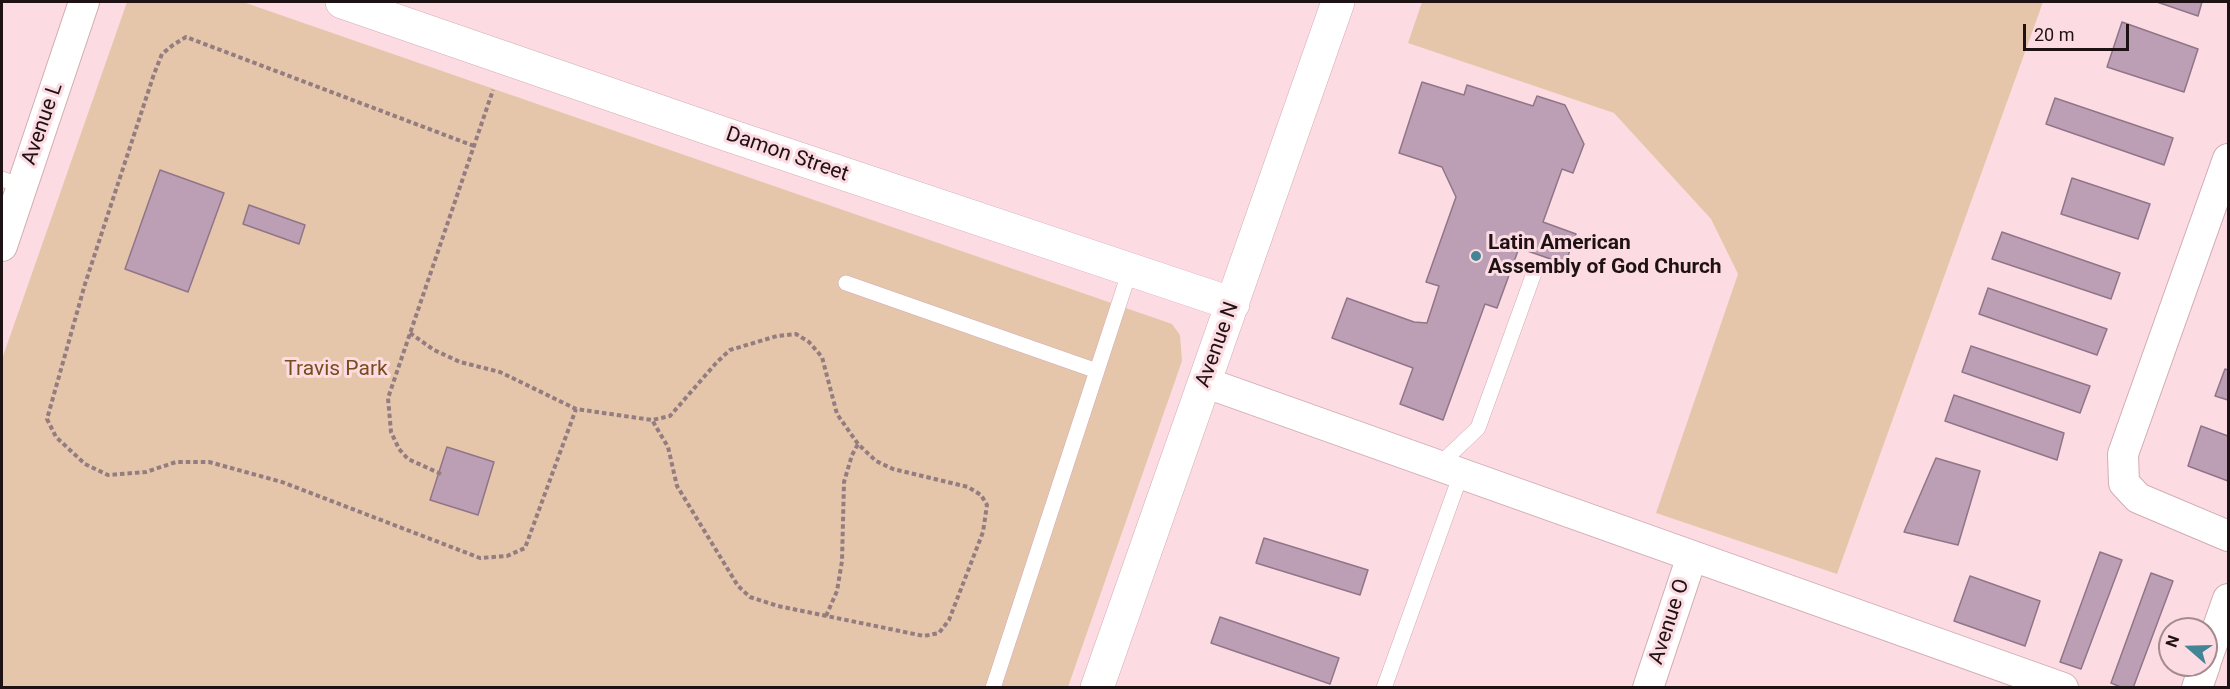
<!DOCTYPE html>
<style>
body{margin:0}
#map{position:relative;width:2230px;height:689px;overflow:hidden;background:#fcdce2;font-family:Roboto,sans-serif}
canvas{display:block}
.frame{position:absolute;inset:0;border:3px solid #1f1215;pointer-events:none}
.north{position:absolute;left:2158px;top:617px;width:60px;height:60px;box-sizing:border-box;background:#fcdce2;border:2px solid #a48b90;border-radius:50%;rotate:290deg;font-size:16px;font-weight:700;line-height:24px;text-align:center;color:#1f1215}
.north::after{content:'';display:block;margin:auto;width:21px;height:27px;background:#448497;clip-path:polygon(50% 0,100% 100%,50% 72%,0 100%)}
.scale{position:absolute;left:2023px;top:24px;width:106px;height:27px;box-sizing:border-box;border:3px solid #1f1215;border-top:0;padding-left:8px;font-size:18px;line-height:21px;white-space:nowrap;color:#1f1215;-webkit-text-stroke:4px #fcdce2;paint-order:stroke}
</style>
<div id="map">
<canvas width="2230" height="689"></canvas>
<div class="frame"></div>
<div class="north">N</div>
<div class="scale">20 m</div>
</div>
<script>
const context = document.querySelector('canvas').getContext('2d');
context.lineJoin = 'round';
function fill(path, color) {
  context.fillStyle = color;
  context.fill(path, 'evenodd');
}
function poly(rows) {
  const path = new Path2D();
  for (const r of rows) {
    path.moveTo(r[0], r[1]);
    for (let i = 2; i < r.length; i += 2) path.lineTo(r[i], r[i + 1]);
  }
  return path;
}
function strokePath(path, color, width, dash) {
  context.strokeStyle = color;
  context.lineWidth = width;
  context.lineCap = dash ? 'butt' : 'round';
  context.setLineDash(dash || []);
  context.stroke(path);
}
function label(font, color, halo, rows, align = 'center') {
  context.font = font + ' Roboto,sans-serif';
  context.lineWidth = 6;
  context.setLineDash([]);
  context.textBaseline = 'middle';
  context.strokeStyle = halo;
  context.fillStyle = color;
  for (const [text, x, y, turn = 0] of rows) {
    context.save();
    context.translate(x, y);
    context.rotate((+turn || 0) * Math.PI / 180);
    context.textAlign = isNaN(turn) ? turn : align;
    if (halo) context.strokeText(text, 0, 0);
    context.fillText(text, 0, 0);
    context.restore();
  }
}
const green = poly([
 [127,2,243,2,1172,324,1180,335,1182,361,1068,687,2,688,2,359],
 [1422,2,2043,2,1837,574,1656,513,1738,274,1711,219,1614,113,1408,43]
]);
const building = poly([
 [2157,2,2202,2,2198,16,2157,2],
 [2122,22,2198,49,2184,92,2107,67,2122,22],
 [1422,82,1464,95,1467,85,1533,106,1537,96,1565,105,1584,144,1573,173,1562,169,1543,222,1576,234,1565,264,1519,248,1497,308,1485,304,1443,420,1400,404,1413,368,1332,338,1347,298,1414,322,1427,323,1439,286,1426,282,1456,197,1442,167,1399,153,1422,82],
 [2055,98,2173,138,2164,165,2046,124,2055,98],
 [160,170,224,193,188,292,125,269,160,170],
 [2072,178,2150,204,2138,239,2061,214,2072,178],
 [249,205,305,225,299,244,243,224,249,205],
 [2002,232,2120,273,2111,299,1992,259,2002,232],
 [1988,288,2107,329,2097,355,1979,314,1988,288],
 [1971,346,2090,386,2080,413,1962,372,1971,346],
 [2225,369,2228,370,2228,400,2215,396,2225,369],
 [1954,395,2064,433,2057,460,1945,421,1954,395],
 [2201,426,2228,436,2228,481,2188,466,2201,426],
 [447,447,494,462,478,515,430,500,447,447],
 [1936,458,1980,471,1958,545,1904,532,1936,458],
 [1264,538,1368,570,1360,595,1256,563,1264,538],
 [2100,552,2122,560,2081,669,2060,662,2100,552],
 [2151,573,2173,581,2133,688,2123,688,2111,683,2151,573],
 [1970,576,2040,601,2025,646,1954,621,1970,576],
 [1220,617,1339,658,1330,684,1211,643,1220,617]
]);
const path = poly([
 [474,146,186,37,173,45,162,54,154,74,85,284,47,419,56,437,85,464,108,475,146,472,176,462,209,462,282,482,480,558,507,556,525,548,576,409],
 [410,333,434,350,460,362,500,372,576,409,652,420,670,416,717,362,730,350,777,336,796,334,809,342,822,357,837,414,858,444,876,461,893,469,968,487,981,495,987,505,983,532,949,620,939,633,924,636,778,606,750,597,738,586,677,486,668,447,652,420],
 [441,474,408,459,399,449,391,432,388,398,493,90],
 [826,616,837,591,842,561,844,482,852,455,858,444]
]);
const service = poly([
 [2,179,22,186],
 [846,283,1097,371],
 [1438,466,1478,428,1534,273],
 [993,688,1130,270],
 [1384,688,1461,474]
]);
const minor = poly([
 [2228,159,2123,454,2124,483,2138,498,2228,536],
 [2,246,84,2],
 [1204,382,2063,688],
 [2206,661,2228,599],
 [1648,688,1692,556],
 [2197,688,2205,665]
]);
const tertiary = poly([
 [342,2,731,136,1233,304],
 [1097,688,1338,2]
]);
const markers = [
 [1476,256,6,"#448497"]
];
const streetNames = [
 ["Avenue L",43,124,-71],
 ["Damon Street",787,155,19],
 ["Avenue N",1218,345,-70],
 ["Avenue O",1670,622,-72]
];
const poiNames = [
 ["Latin American",1488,244],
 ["Assembly of God Church",1488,268]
];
const parkNames = [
 ["Travis Park",336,370]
];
fill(green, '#e6c6aa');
fill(building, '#bc9fb4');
strokePath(building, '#907589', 1.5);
strokePath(service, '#d1acb3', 16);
strokePath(minor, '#d1acb3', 32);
strokePath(tertiary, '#d1acb3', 34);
strokePath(path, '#947d81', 4, [4.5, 3]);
strokePath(service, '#fff', 15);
strokePath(minor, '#fff', 30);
strokePath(tertiary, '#fff', 33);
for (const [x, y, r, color] of markers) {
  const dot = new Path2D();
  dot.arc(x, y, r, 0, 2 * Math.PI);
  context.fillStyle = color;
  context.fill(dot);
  strokePath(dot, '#fcdce2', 2);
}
label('21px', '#1f1215', '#fcdce2', streetNames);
label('bold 21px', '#1f1215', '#fcdce2', poiNames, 'left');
label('21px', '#784c1c', '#fcdce2', parkNames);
</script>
